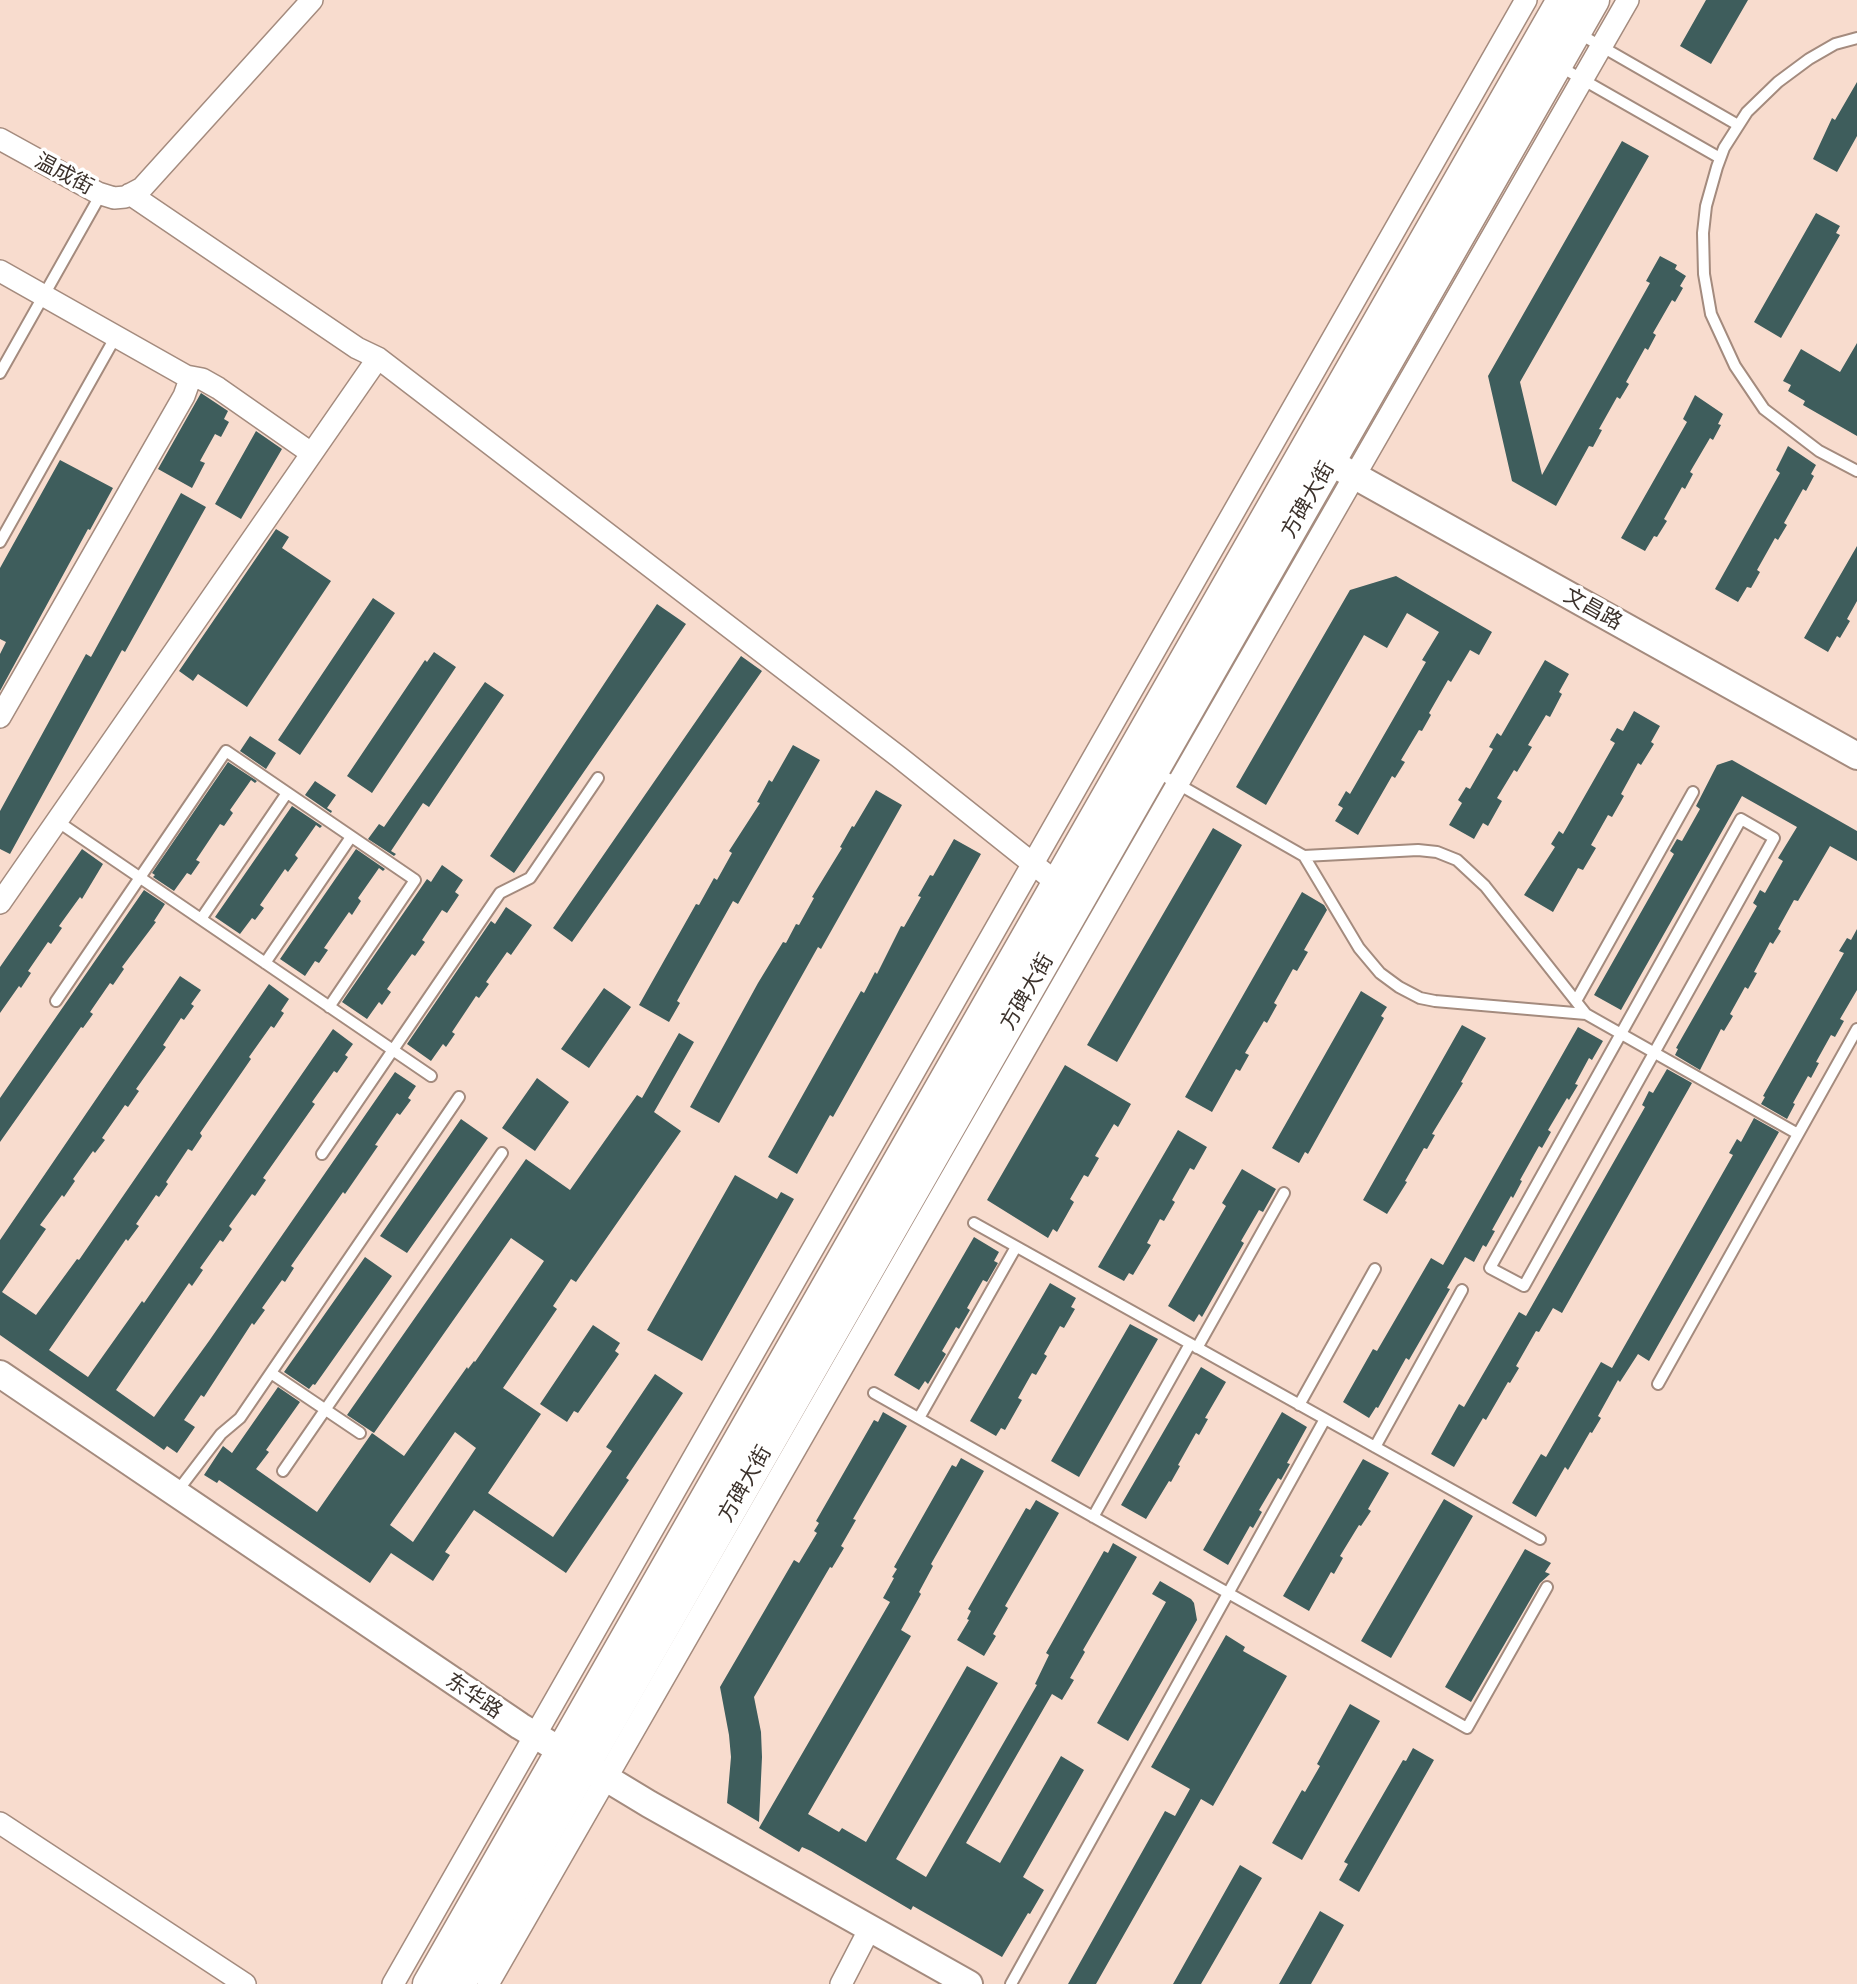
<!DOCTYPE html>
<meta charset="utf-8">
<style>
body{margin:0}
canvas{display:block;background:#f8dcce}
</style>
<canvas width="1857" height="1984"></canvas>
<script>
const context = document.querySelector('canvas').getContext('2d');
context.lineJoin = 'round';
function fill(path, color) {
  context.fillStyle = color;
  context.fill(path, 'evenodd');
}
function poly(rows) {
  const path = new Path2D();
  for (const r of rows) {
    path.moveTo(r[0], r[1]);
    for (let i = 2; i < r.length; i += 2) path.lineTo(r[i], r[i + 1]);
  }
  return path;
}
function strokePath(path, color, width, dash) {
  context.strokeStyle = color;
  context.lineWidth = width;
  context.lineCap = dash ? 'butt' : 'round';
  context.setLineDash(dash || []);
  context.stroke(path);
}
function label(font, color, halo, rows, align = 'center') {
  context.font = font + ' "Public Sans","Noto Sans SC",sans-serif';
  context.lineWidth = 7;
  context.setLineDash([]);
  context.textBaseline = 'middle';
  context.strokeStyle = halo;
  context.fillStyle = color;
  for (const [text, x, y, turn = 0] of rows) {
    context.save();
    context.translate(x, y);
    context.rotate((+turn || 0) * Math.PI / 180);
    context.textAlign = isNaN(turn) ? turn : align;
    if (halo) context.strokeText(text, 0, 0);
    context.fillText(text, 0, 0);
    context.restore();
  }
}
const building = poly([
 [1706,0,1748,0,1711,64,1680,46],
 [1857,82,1857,136,1837,172,1813,159,1832,118,1835,120],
 [1622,141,1649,156,1520,382,1542,475,1650,283,1646,281,1660,256,1677,265,1675,269,1686,276,1680,286,1683,288,1675,302,1672,300,1653,333,1656,335,1648,350,1645,348,1626,382,1629,384,1620,399,1617,397,1599,429,1602,430,1593,447,1589,446,1556,506,1512,481,1488,376],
 [1816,213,1840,226,1836,233,1840,235,1781,338,1754,322],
 [1857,343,1857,436,1803,405,1805,401,1788,391,1791,385,1783,381,1801,349,1840,372],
 [201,393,228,411,224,419,229,422,221,437,215,434,200,461,205,463,192,488,158,469],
 [1695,395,1723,414,1718,424,1721,425,1713,440,1710,438,1690,472,1693,474,1685,489,1682,487,1664,519,1667,521,1657,537,1654,536,1645,551,1621,538,1687,422,1683,419],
 [256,431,282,449,241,519,215,504],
 [1788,446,1816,465,1811,474,1814,476,1806,491,1803,489,1784,523,1787,525,1778,540,1775,538,1757,570,1760,572,1751,588,1747,587,1738,602,1715,589,1780,473,1776,470],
 [60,460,113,488,90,530,88,529,0,691,0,654,6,642,0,639,0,568],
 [181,493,206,507,125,652,122,650,10,854,0,849,0,811,86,654,91,657],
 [276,529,289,537,282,548,331,581,247,707,198,674,193,681,179,671],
 [1857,546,1857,601,1847,619,1850,621,1840,638,1837,636,1828,652,1804,638],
 [1396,576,1492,632,1479,655,1470,650,1451,682,1448,680,1429,713,1431,715,1422,731,1419,730,1401,760,1405,762,1395,778,1392,776,1358,835,1335,821,1343,808,1338,805,1346,791,1350,794,1426,662,1422,660,1439,632,1407,613,1387,648,1364,635,1266,805,1236,787,1350,590],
 [373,598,395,613,300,755,278,740],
 [657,604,686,624,514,873,490,856],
 [434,652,456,667,372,793,347,776,425,660,427,662],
 [741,656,762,671,572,942,553,928],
 [1545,660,1569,674,1559,692,1562,694,1550,717,1546,715,1528,745,1532,747,1517,772,1514,770,1497,798,1502,801,1488,826,1483,823,1474,839,1449,825,1462,803,1458,800,1466,787,1470,789,1493,749,1489,747,1497,733,1501,736],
 [485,682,504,695,429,807,423,803,391,851,396,854,394,856,368,839,379,824,384,827],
 [1634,711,1660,726,1651,742,1654,744,1641,765,1638,763,1621,794,1624,796,1612,817,1608,815,1591,845,1596,848,1583,870,1578,868,1553,912,1524,895,1555,847,1551,844,1559,831,1563,834,1615,743,1610,740,1617,728,1623,731],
 [250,736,276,753,266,769,240,751],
 [793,745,820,760,738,904,733,901,677,1001,680,1003,669,1022,639,1005,696,904,699,905,714,878,717,880,732,853,729,851,760,803,757,802,769,780,772,782],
 [1732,760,1857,831,1857,861,1830,846,1798,901,1794,900,1778,929,1781,931,1773,944,1770,942,1754,972,1757,973,1748,989,1745,987,1730,1014,1733,1016,1724,1031,1721,1029,1700,1070,1675,1055,1678,1049,1676,1048,1757,906,1753,903,1760,890,1765,893,1783,861,1778,858,1797,827,1742,796,1621,1010,1594,995,1674,854,1670,851,1677,839,1682,841,1700,809,1696,806,1717,765],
 [228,762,257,781,255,783,251,780,230,810,233,813,224,826,220,824,196,860,200,862,191,875,187,873,174,891,153,877,155,875,152,873],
 [315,781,336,795,327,808,332,811,331,813,305,795],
 [876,790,902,805,821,949,818,947,719,1123,690,1107,758,983,783,942,786,943,796,924,799,925,814,898,812,897,842,848,840,847,852,826,854,827],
 [292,806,322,826,320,828,316,825,295,855,298,858,288,872,285,869,260,905,264,908,255,920,252,918,240,934,215,917],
 [1213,828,1242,845,1117,1062,1087,1045],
 [954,839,981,854,833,1117,830,1115,797,1174,768,1157,861,991,864,993,875,972,877,974,901,926,904,927,921,897,918,896,930,875,933,876],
 [82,849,103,864,82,899,80,897,59,926,62,928,51,944,48,942,28,971,31,973,21,988,19,986,0,1013,0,967],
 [356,849,385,869,383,871,379,868,358,898,361,901,352,915,349,912,324,948,328,950,319,963,315,961,305,976,280,959],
 [442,865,463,880,455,892,459,895,447,913,442,910,422,940,425,942,415,956,412,954,387,989,391,992,382,1005,379,1002,367,1019,342,1002,427,879,431,882],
 [144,890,165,904,154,921,156,922,122,967,124,969,113,985,110,983,90,1012,93,1014,83,1028,81,1027,0,1142,0,1098],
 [1302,892,1324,905,1327,910,1304,950,1308,952,1297,971,1293,969,1274,1003,1277,1005,1267,1023,1264,1021,1245,1053,1249,1055,1240,1071,1236,1069,1212,1112,1185,1097],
 [506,907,532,925,511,955,507,952,486,982,489,984,479,998,476,996,452,1032,455,1034,446,1047,443,1044,431,1061,407,1044,491,921,495,924],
 [1857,929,1857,990,1840,1019,1844,1021,1835,1037,1831,1035,1816,1062,1819,1063,1811,1078,1808,1076,1793,1103,1795,1104,1787,1119,1761,1104,1765,1097,1763,1096,1844,953,1839,951,1847,938,1851,940],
 [180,976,201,990,191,1004,194,1006,184,1020,181,1018,163,1045,166,1047,136,1089,139,1091,128,1107,125,1105,102,1138,105,1140,95,1153,93,1151,73,1179,75,1181,64,1197,62,1195,40,1225,46,1229,2,1292,36,1315,77,1259,79,1260,269,984,289,999,281,1011,284,1013,274,1028,271,1026,249,1057,251,1059,200,1133,202,1136,192,1151,188,1149,166,1182,168,1184,159,1197,156,1195,136,1224,139,1226,128,1241,126,1239,49,1350,88,1377,142,1301,144,1303,333,1029,353,1044,345,1055,348,1057,337,1073,334,1071,312,1102,315,1104,263,1178,266,1180,255,1196,252,1194,229,1226,232,1229,223,1242,220,1240,200,1268,203,1270,192,1286,189,1283,116,1390,154,1417,209,1341,395,1072,416,1086,408,1098,411,1100,400,1115,397,1113,375,1145,378,1146,345,1194,343,1192,291,1266,294,1268,285,1282,282,1280,262,1308,265,1310,254,1325,252,1323,204,1397,201,1395,184,1420,195,1427,177,1453,167,1446,164,1450,0,1335,0,1240],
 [604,988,631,1007,589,1068,561,1049],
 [1361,991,1387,1007,1381,1016,1384,1018,1308,1154,1305,1152,1299,1163,1272,1148],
 [1462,1025,1486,1038,1461,1082,1463,1083,1432,1134,1435,1135,1427,1149,1424,1148,1405,1181,1407,1182,1387,1214,1363,1200],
 [1578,1027,1603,1041,1592,1060,1589,1058,1575,1084,1578,1085,1569,1100,1567,1098,1548,1130,1551,1132,1542,1148,1539,1146,1520,1180,1522,1181,1513,1198,1511,1196,1492,1230,1495,1231,1486,1247,1483,1245,1474,1262,1465,1257,1447,1288,1450,1289,1409,1360,1406,1358,1378,1408,1376,1407,1369,1418,1343,1402,1373,1349,1377,1351,1431,1258,1443,1265],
 [679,1033,694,1042,654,1112,681,1131,576,1282,571,1279,553,1306,557,1309,503,1388,541,1414,488,1493,553,1537,612,1451,606,1447,655,1374,683,1393,626,1478,629,1480,566,1573,474,1510,445,1552,450,1555,433,1581,391,1553,370,1583,219,1480,217,1483,204,1475,223,1446,232,1453,278,1387,300,1402,266,1450,269,1452,256,1469,317,1512,372,1433,404,1456,467,1367,468,1369,474,1361,475,1362,544,1261,511,1238,374,1433,347,1415,526,1159,570,1190,637,1095,642,1098],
 [455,1432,476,1448,413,1542,390,1525],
 [1065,1065,1131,1104,1118,1127,1114,1124,1095,1156,1099,1158,1088,1177,1084,1175,1070,1199,1074,1202,1057,1232,1053,1229,1048,1238,987,1200],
 [1667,1069,1692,1083,1562,1313,1553,1308,1539,1332,1536,1331,1516,1366,1519,1368,1510,1383,1508,1382,1486,1420,1483,1418,1454,1467,1431,1454,1459,1404,1464,1407,1519,1312,1526,1316,1645,1107,1642,1105,1649,1091,1653,1093],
 [537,1078,569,1102,535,1151,502,1128],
 [1754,1118,1779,1132,1649,1361,1638,1354,1620,1382,1618,1380,1598,1416,1601,1418,1592,1433,1590,1432,1568,1470,1565,1467,1536,1517,1512,1503,1541,1454,1546,1457,1601,1362,1612,1368,1733,1155,1729,1153,1737,1139,1741,1142],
 [461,1119,488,1138,407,1253,380,1236],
 [1178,1130,1207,1147,1194,1170,1190,1168,1172,1200,1175,1202,1164,1221,1160,1219,1147,1243,1151,1245,1133,1275,1129,1273,1124,1281,1098,1267],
 [1242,1169,1276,1189,1263,1212,1259,1210,1241,1241,1244,1243,1202,1317,1199,1314,1194,1322,1168,1306,1226,1206,1222,1203],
 [735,1175,777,1199,781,1192,794,1199,702,1361,647,1330],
 [974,1237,999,1252,994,1261,998,1263,987,1282,983,1280,967,1308,970,1310,959,1329,956,1327,942,1351,946,1354,928,1384,925,1381,919,1390,894,1375],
 [365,1257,392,1276,315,1385,313,1384,309,1389,284,1372],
 [1050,1283,1076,1298,1071,1307,1075,1309,1064,1328,1060,1326,1044,1354,1047,1356,1036,1375,1032,1373,1018,1398,1022,1400,1005,1430,1001,1428,996,1436,970,1421],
 [1130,1324,1158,1339,1079,1477,1051,1461],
 [593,1325,620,1343,615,1351,619,1354,578,1413,574,1411,567,1422,540,1404],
 [1201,1367,1226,1382,1205,1418,1208,1419,1199,1435,1196,1433,1178,1465,1180,1466,1171,1482,1169,1481,1146,1519,1121,1505],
 [883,1412,907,1426,853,1519,856,1520,841,1546,844,1548,832,1568,830,1567,754,1697,761,1732,762,1757,759,1822,727,1803,731,1757,729,1735,720,1687,794,1560,799,1563,817,1533,814,1531,819,1523,816,1521,874,1420,878,1422],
 [1282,1412,1307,1427,1287,1463,1290,1464,1281,1480,1278,1478,1259,1510,1262,1512,1253,1528,1250,1526,1228,1565,1203,1550],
 [961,1458,984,1471,931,1564,933,1566,919,1592,921,1594,901,1630,911,1636,808,1814,839,1832,842,1828,866,1842,967,1666,998,1683,896,1859,926,1877,1037,1685,1035,1684,1049,1655,1046,1653,1104,1551,1108,1553,1113,1543,1137,1557,1083,1650,1085,1652,1070,1678,1074,1680,1062,1700,1052,1694,966,1843,1000,1863,1061,1756,1084,1770,1023,1877,1044,1890,1030,1914,1028,1913,1002,1957,913,1906,911,1910,811,1851,802,1847,799,1852,759,1828,890,1602,883,1598,894,1578,892,1577,897,1569,894,1567,952,1465,956,1467],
 [1363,1459,1389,1473,1368,1509,1371,1511,1361,1526,1359,1525,1340,1556,1343,1558,1334,1574,1331,1572,1309,1611,1283,1596],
 [1444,1499,1473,1516,1391,1658,1361,1641],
 [1036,1500,1059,1513,1005,1606,1008,1608,993,1634,996,1636,984,1656,957,1640,969,1620,967,1619,971,1611,968,1609,1026,1508,1030,1510],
 [1525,1549,1551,1563,1545,1572,1550,1574,1540,1583,1471,1702,1445,1687],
 [1160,1581,1191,1599,1194,1603,1197,1620,1128,1741,1097,1723,1166,1602,1152,1594],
 [1226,1635,1245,1647,1243,1651,1287,1676,1213,1806,1201,1799,1096,1984,1068,1984,1165,1811,1175,1816,1190,1789,1151,1767],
 [1350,1704,1380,1721,1302,1860,1272,1843,1302,1790,1305,1792,1320,1766,1317,1764],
 [1413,1748,1434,1760,1359,1892,1339,1880,1348,1864,1344,1862,1403,1760,1406,1761],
 [1240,1865,1262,1878,1201,1984,1173,1984],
 [1320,1911,1344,1925,1311,1984,1279,1984]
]);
const service = poly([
 [1578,33,1738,125],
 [1857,38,1835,44,1809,59,1778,82,1747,112,1724,148,1717,167,1706,206,1703,233,1704,274,1711,314,1735,366,1764,409,1819,451,1857,471],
 [1559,66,1720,158],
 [0,373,101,194],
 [0,542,116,336],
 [1155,771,1304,856,1359,948,1380,973,1399,987,1420,998,1435,1001,1586,1014],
 [1741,819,1774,838,1524,1286,1490,1268,1741,819],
 [57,821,431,1076],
 [1304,856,1418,850,1437,852,1457,860,1485,886,1586,1014,1798,1134],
 [201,919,287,793],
 [265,963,351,837],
 [56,1001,226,751,415,880,329,1007],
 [1576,1001,1693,792],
 [322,1154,500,893,530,878,598,778],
 [974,1223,1540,1539],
 [1197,1348,1284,1193],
 [271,1373,360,1433],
 [1658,1384,1857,1029],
 [874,1393,1467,1728,1547,1587],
 [1299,1405,1375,1269],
 [919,1418,1016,1247],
 [1375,1447,1462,1290],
 [283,1471,502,1153],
 [176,1493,221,1434,240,1418,459,1097],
 [1093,1517,1190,1344],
 [1011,1984,1325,1419]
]);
const minor = poly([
 [0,139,98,193,114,198,125,197,142,188,312,0],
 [130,194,357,348,378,358,899,757,1057,883],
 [0,271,186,376,189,382,184,396,0,717],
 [186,376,202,379,218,388,311,453],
 [0,903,378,358],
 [0,1823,245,1984],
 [393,1984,1526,0],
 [488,1984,1628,0],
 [841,1984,870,1928]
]);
const tertiary = poly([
 [1330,462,1857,756],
 [0,1374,520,1726,649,1804,969,1984]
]);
const secondary = poly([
 [428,1984,1562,0],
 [460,1984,1594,0]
]);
const streetNames = [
 ["温成街",64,174,28],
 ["方碑大街",1308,500,-60],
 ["文昌路",1593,609,29],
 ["方碑大街",1027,992,-60],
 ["方碑大街",745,1484,-60],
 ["东华路",474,1696,34]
];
fill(building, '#3e5d5c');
strokePath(service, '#a48b7e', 14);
strokePath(minor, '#a48b7e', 24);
strokePath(tertiary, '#a48b7e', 30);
strokePath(secondary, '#a48b7e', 33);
strokePath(service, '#fff', 10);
strokePath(minor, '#fff', 21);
strokePath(tertiary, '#fff', 26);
strokePath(secondary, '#fff', 30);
label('21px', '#3b312b', '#fff', streetNames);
</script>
